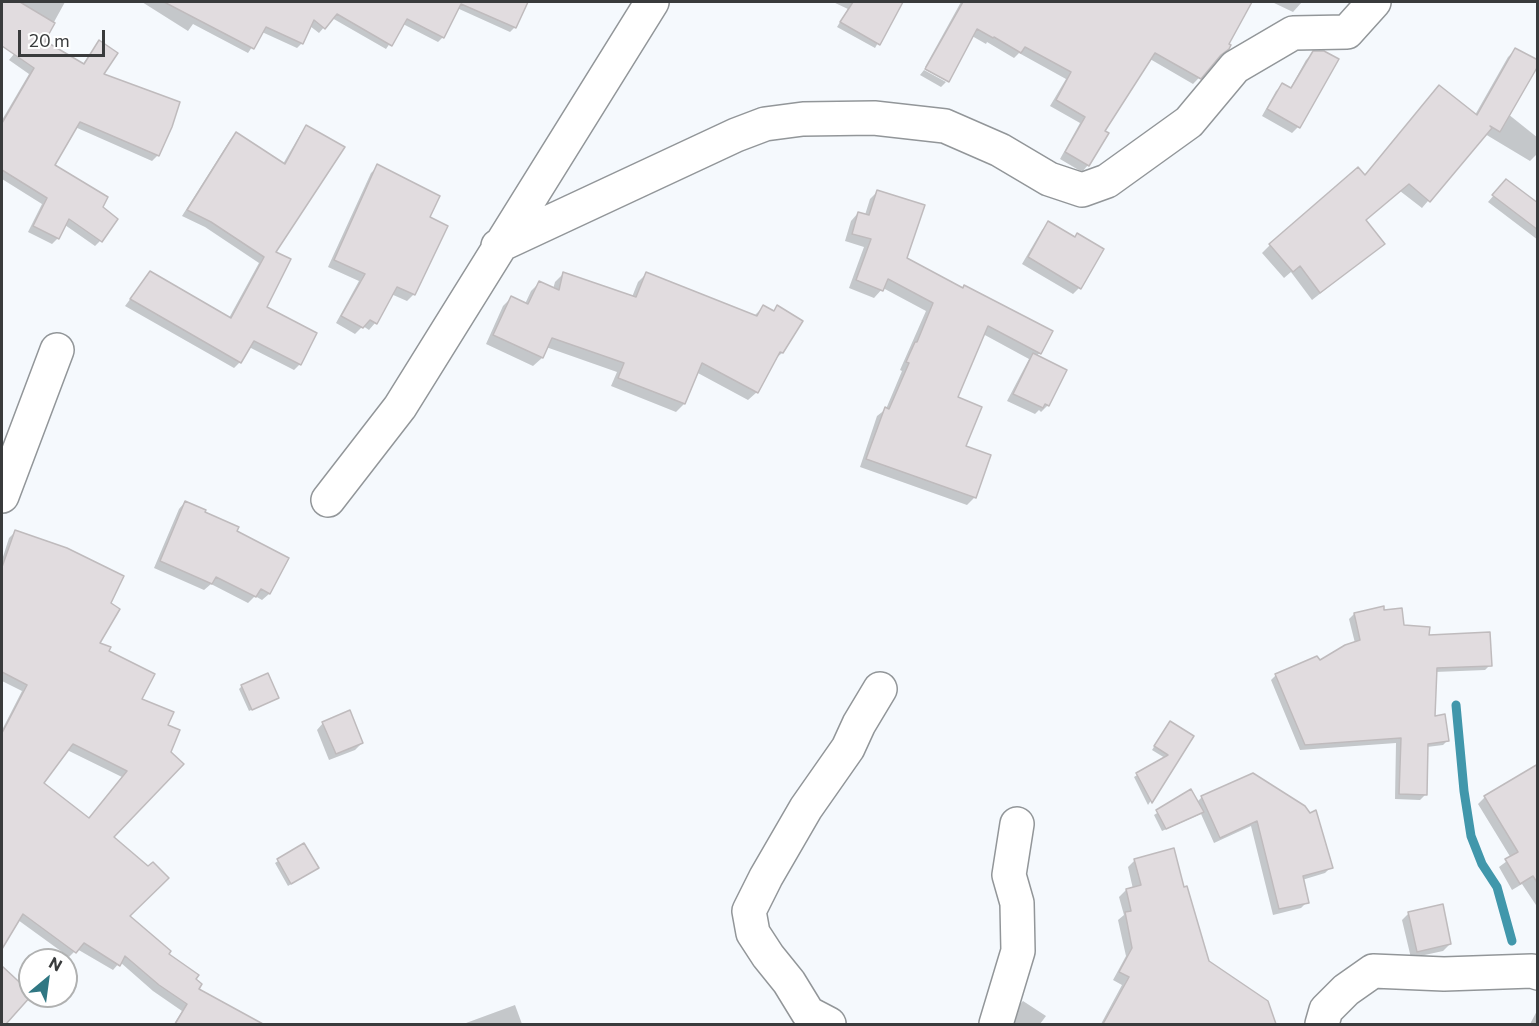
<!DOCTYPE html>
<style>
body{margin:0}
#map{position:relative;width:1539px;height:1026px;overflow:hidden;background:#f5f9fd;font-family:Commissioner,sans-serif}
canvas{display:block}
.frame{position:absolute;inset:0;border:3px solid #393b3c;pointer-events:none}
.north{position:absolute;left:18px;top:948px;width:60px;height:60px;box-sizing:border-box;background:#fff;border:2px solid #b0b1b1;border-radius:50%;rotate:29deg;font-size:16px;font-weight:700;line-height:24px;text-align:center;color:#393b3c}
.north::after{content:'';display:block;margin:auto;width:21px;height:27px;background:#307783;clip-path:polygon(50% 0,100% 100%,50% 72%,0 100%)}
.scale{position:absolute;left:18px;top:30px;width:87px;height:27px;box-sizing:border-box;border:3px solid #393b3c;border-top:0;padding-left:8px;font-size:18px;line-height:21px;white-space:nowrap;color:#393b3c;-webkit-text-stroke:4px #fff;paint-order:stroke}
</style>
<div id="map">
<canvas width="1539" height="1026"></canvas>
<div class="frame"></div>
<div class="north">N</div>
<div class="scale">20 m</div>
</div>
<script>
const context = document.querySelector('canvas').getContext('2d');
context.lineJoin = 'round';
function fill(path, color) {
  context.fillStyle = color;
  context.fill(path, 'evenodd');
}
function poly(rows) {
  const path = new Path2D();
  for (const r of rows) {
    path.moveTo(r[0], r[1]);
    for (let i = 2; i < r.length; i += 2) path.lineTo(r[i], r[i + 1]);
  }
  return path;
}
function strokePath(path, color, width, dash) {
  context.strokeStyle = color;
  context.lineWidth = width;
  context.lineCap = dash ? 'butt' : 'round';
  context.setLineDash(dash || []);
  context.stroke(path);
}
const shadow = poly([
 [2,2,65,2,43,42,82,65,99,42,101,75,158,155,152,161,75,127,53,165,101,208,100,241,95,246,65,225,58,238,52,244,28,232,42,204,2,179,2,120,29,74,9,60,14,54,2,46],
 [142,2,526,2,515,27,510,32,457,8,443,37,438,42,403,24,386,49,332,18,319,33,310,26,302,43,297,48,262,32,248,53,193,24,188,31],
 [833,2,898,2,901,3,875,48,837,27,848,9],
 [961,2,1244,2,1249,4,1221,55,1193,84,1150,59,1103,132,1088,165,1082,172,1060,159,1080,123,1050,106,1066,79,1019,53,1014,58,987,42,986,44,972,36,948,79,925,67],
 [1272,2,1302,2,1293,12],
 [1515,50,1508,114,1538,138,1538,153,1530,161,1485,134,1422,208,1400,191,1364,221,1383,244,1312,300,1291,272,1284,278,1262,253,1270,245,1358,169,1364,177,1439,87,1475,115,1508,57],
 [1313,53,1298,127,1292,133,1262,116,1276,91,1282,85,1290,89,1306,60],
 [924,70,946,82,941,87,920,75],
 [307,127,274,253,265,308,315,334,300,364,294,370,249,347,240,362,234,368,125,306,150,273,229,318,259,263,205,227,182,216,230,140,236,134,283,164,301,133],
 [378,166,428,217,414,294,407,301,391,294,375,323,369,330,363,326,355,334,336,323,359,281,328,267,371,173],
 [1501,187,1538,204,1538,240,1488,202],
 [878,191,905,259,1040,353,1036,356,1048,405,1041,412,1039,410,1035,414,1007,401,1029,359,983,334,956,398,975,497,967,505,860,467,877,416,886,409,902,371,900,370,926,311,883,288,874,298,849,288,864,247,845,241,851,221,858,213,865,215,870,199],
 [1049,223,1074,238,1079,288,1073,294,1022,264,1042,230],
 [563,274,632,297,638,282,646,274,754,316,763,307,773,312,777,307,782,353,773,361,757,392,748,400,696,372,684,404,676,412,611,386,617,372,546,347,542,358,533,366,486,344,503,306,511,298,525,304,531,291,539,283,553,289,555,282],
 [185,502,287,559,269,594,262,600,255,596,248,603,211,584,204,590,154,568,179,509],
 [15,532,109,604,98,643,107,652,140,700,172,713,112,837,128,916,193,979,197,990,260,1024,174,1024,182,1011,153,991,120,962,113,970,77,949,69,957,18,920,2,946,2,730,22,691,2,681,2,560,9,538],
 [67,750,122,777,88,819,42,783],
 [1383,611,1402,627,1490,665,1485,670,1435,672,1433,718,1448,740,1443,745,1427,747,1425,795,1420,800,1395,799,1396,743,1300,750,1271,680,1276,675,1320,662,1355,643,1349,619,1354,614],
 [242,686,277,697,249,711,239,689],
 [323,723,362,743,355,750,329,760,317,730],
 [1167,726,1192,737,1148,805,1134,777,1165,758,1152,750],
 [1538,766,1538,908,1522,884,1512,890,1499,867,1511,858,1478,804,1485,797],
 [1253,775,1331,867,1325,873,1302,880,1307,902,1301,908,1273,915,1251,826,1214,843,1201,814,1162,831,1154,815,1191,791,1197,802,1202,797],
 [303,845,314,870,288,886,275,863],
 [1135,860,1183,889,1208,962,1266,1002,1274,1024,1101,1024,1122,985,1113,980,1126,956,1118,920,1124,915,1119,897,1126,890,1133,889,1128,867],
 [1409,913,1450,944,1443,951,1411,958,1402,920],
 [2,968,30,994,3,1024,2,1024],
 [1023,1001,1046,1016,1040,1024,1014,1024,1020,1004],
 [515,1005,522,1024,464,1024,466,1023],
 [1538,1009,1538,1024,1530,1024]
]);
const stream = poly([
 [1456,705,1464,791,1471,836,1482,864,1497,887,1512,941]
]);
const building = poly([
 [2,2,20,2,55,23,45,41,84,64,99,40,118,53,104,74,180,102,172,127,159,156,80,122,55,165,108,197,103,207,118,219,102,242,69,219,59,239,33,226,47,198,2,170,2,123,34,68,2,46,2,2],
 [164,2,528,2,516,28,461,4,444,38,407,19,392,46,337,14,325,29,314,20,303,44,266,27,254,49,164,2],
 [853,2,903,2,880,45,840,22,853,2],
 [963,2,1252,2,1229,44,1231,45,1229,49,1221,55,1201,79,1155,53,1105,131,1109,133,1089,166,1065,152,1085,117,1056,100,1071,72,1025,47,1021,53,994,37,993,38,977,29,949,82,925,69,963,2],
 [1515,48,1538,60,1538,66,1500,132,1490,126,1492,128,1430,202,1409,184,1366,220,1385,244,1320,293,1300,266,1293,272,1269,244,1358,167,1365,175,1439,85,1477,115,1515,48],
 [1313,51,1324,51,1339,59,1300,128,1267,109,1282,83,1291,88,1313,51],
 [306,125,345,147,276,252,291,259,267,307,317,333,301,365,254,341,241,363,130,299,150,271,231,318,264,257,211,222,187,210,236,132,285,164,306,125],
 [377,164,440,196,430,217,448,226,415,295,397,287,377,324,370,320,363,328,341,316,365,274,334,260,377,164],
 [1506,179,1538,203,1538,230,1492,195,1506,179],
 [877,190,925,205,907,258,963,288,964,285,1053,331,1041,354,988,326,958,397,982,407,966,446,991,455,976,498,866,459,885,407,889,409,909,363,906,362,915,342,917,342,933,303,888,279,883,291,856,280,871,239,852,234,858,212,869,215,877,190],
 [1048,221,1075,237,1077,233,1104,249,1081,289,1028,257,1048,221],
 [563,272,636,297,646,272,757,316,763,305,774,311,777,305,803,321,783,353,780,352,758,393,702,363,685,404,618,378,624,363,552,338,543,358,493,335,511,296,528,304,539,281,559,290,563,272],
 [1033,353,1067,370,1049,406,1045,404,1043,408,1013,394,1033,353],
 [185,501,206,510,205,512,239,527,237,531,289,558,270,594,261,589,256,597,216,577,212,584,160,561,185,501],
 [15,530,67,548,124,576,111,603,120,609,100,643,111,647,109,651,155,674,142,699,174,712,168,725,180,730,171,752,184,764,114,837,148,866,153,862,169,878,130,916,171,951,169,954,199,975,196,979,202,984,199,989,263,1024,175,1024,187,1004,159,985,125,956,120,966,84,943,76,953,23,914,2,949,2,733,27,685,2,672,2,567,15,530],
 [73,744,127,771,89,818,44,783,73,744],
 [1384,606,1384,610,1402,608,1404,625,1430,627,1429,635,1490,632,1492,666,1437,668,1435,716,1445,714,1449,741,1428,744,1427,795,1399,794,1401,738,1305,745,1275,674,1317,656,1320,660,1345,645,1360,640,1354,613,1384,606],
 [268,673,279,698,252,710,241,685,268,673],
 [350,710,363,743,336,754,322,722,350,710],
 [1170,721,1194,736,1152,803,1136,773,1168,755,1154,746,1170,721],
 [1538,764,1538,884,1533,876,1520,884,1505,859,1518,852,1484,796,1538,764],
 [1253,773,1305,806,1310,813,1316,810,1333,868,1303,876,1309,903,1279,909,1257,821,1220,838,1201,796,1253,773],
 [1191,789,1204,812,1166,829,1156,810,1191,789],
 [304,843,319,868,291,884,277,859,304,843],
 [1174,848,1184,887,1187,886,1209,961,1268,1001,1276,1024,1103,1024,1129,977,1119,972,1132,948,1125,912,1131,911,1126,889,1141,885,1134,859,1174,848],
 [1443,904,1451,944,1417,952,1408,912,1443,904],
 [2,966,30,992,31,996,6,1024,2,1024,2,966]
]);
const street = poly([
 [498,246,736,135,765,124,803,119,874,118,945,126,1000,150,1049,179,1082,190,1107,181,1189,122,1235,67,1293,33,1347,32,1374,2],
 [2,496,57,350],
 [328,500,400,407,652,2],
 [829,1024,808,1013,789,982,768,956,753,933,749,911,766,877,806,808,848,748,859,724,880,689],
 [996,1024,1018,951,1017,903,1009,875,1017,824],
 [1322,1024,1326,1010,1346,990,1373,971,1444,974,1532,971,1538,973]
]);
fill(shadow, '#0003');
strokePath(stream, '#4197ab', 9);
fill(building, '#e1dcdf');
strokePath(building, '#bfbbbd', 1.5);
strokePath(street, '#929699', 36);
strokePath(street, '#fff', 33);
</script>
